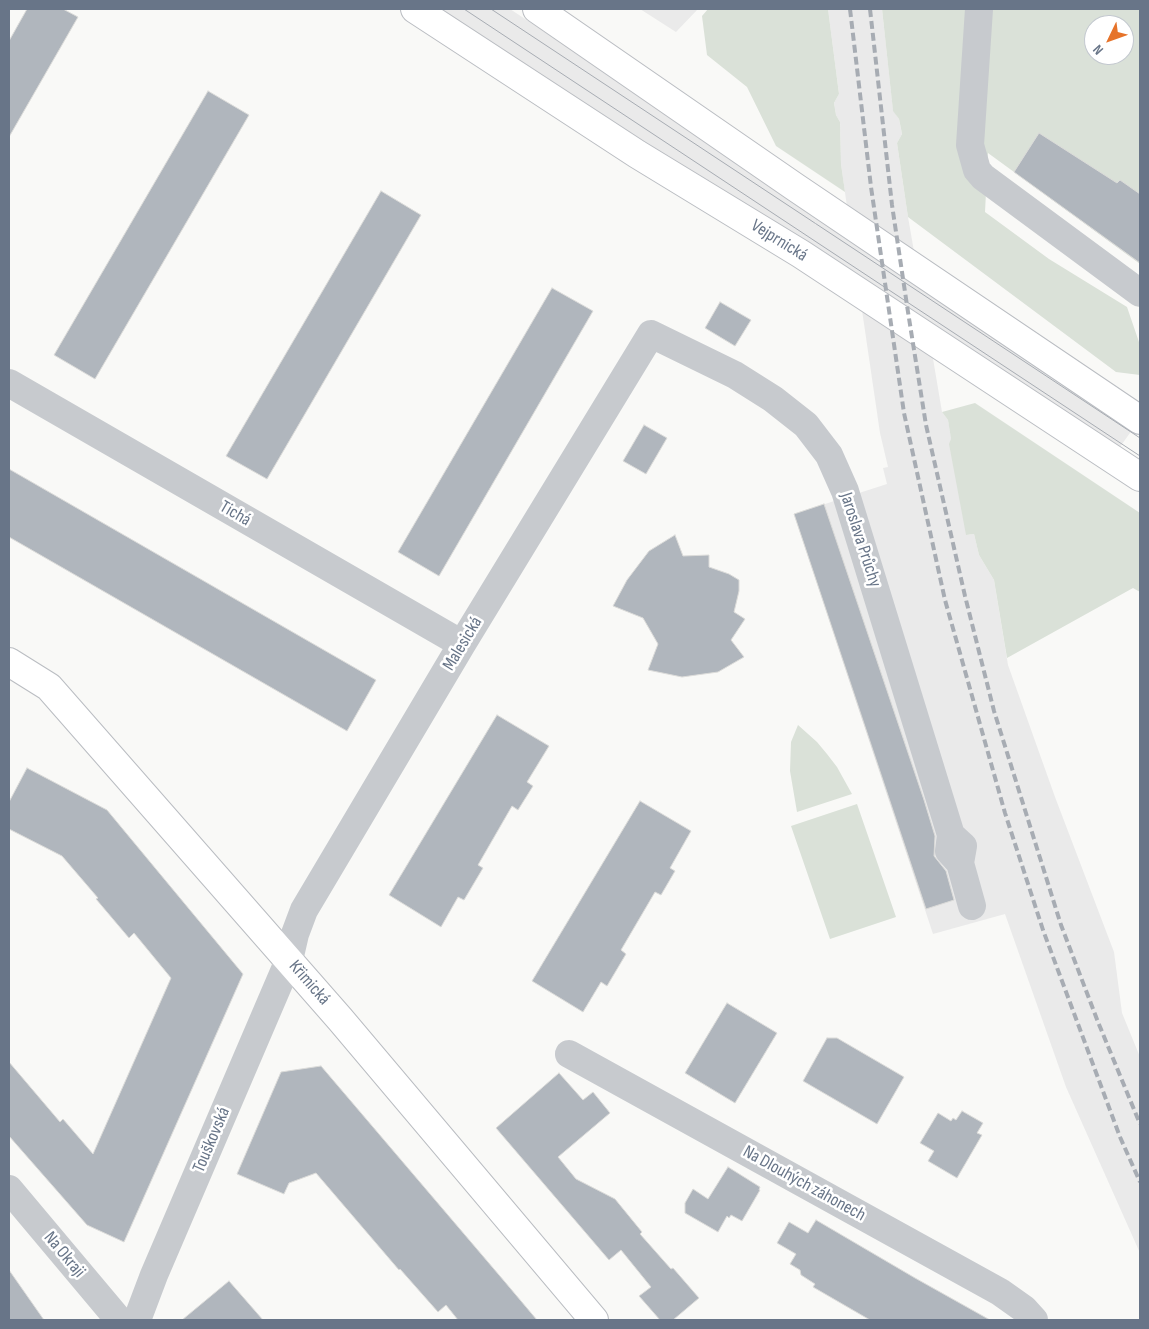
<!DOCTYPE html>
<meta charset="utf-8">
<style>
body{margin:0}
#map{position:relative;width:1149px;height:1329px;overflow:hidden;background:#f9f9f7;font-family:"Sofia Sans Condensed",sans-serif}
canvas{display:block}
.frame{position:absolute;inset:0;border:10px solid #687588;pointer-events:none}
.north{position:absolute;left:1084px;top:15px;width:50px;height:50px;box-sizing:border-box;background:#fff;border:1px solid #c3c8cf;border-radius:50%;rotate:228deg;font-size:14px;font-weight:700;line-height:20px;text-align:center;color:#687588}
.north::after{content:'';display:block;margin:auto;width:18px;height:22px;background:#e6732a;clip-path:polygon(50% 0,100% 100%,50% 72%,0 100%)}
</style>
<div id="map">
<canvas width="1149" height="1329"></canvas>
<div class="frame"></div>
<div class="north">N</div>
</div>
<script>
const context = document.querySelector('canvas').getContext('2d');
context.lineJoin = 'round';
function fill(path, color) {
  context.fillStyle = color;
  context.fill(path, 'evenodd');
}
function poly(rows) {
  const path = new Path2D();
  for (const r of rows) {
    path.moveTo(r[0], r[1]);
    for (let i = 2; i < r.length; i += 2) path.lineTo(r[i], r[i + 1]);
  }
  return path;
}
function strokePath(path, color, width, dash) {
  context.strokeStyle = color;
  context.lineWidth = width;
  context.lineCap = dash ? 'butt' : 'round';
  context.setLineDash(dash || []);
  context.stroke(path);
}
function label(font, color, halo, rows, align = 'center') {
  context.font = font + ' "Sofia Sans Condensed",sans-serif';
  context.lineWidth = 5;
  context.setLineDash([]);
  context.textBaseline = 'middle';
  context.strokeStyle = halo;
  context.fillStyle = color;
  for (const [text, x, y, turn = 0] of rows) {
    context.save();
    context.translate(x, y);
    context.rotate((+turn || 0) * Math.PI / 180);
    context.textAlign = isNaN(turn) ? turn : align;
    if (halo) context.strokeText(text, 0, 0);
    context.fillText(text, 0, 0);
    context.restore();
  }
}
const built = poly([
 [440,9,510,9,851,235,841,164,840,122,836,115,834,103,839,94,828,9,882,9,893,110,899,119,902,134,897,143,908,217,919,280,1135,426,1117,451,928,329,942,412,948,420,967,535,974,534,979,555,994,580,1008,665,1055,797,1114,952,1122,1013,1140,1057,1140,1253,1066,1087,1005,914,933,934,794,514,887,484,883,468,888,467,880,433,858,283],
 [640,9,698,9,676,32]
]);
const green = poly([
 [708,9,828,9,839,94,834,103,836,115,840,122,841,164,845,192,776,146,747,87,707,55,702,16],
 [882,9,1140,9,1140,264,988,153,985,212,1049,259,1127,307,1140,345,1140,375,1116,372,908,217,897,143,902,134,899,119,893,111],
 [1094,25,1124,25,1124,55,1094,55],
 [975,403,1140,513,1140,592,1133,588,1007,658,994,580,979,555,974,534,966,535,949,444,951,439,948,420,942,412],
 [798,725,817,742,827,754,837,767,852,794,797,812,790,771,791,742],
 [857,804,896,917,830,939,791,826]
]);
const building = poly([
 [27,9,63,9,78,17,9,137,9,41,27,9],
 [208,91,249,115,95,379,54,355,208,91],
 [1039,133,1117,183,1120,180,1140,194,1140,263,1014,172,1039,133],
 [381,191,421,215,267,479,226,456,381,191],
 [552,288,593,311,439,576,398,552,552,288],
 [720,302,751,320,735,346,705,328,720,302],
 [644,425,667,438,646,474,623,461,644,425],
 [9,469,376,680,347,731,9,537,9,469],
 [824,504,924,800,935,836,934,856,946,871,954,900,926,909,794,514,824,504],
 [675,535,683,556,709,555,709,567,729,574,739,580,739,591,734,612,745,619,731,640,744,657,718,672,682,677,648,670,658,644,643,618,613,606,627,580,649,551,675,535],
 [497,715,549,746,527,782,533,786,518,810,512,806,478,865,483,868,464,900,458,897,441,927,389,895,497,715],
 [27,768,107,810,243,974,124,1242,87,1225,9,1136,9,1062,60,1122,63,1119,93,1154,171,978,134,933,129,938,96,899,98,898,62,856,9,829,9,802,27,768],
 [640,801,691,831,670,868,675,871,661,895,655,892,621,950,626,954,607,986,601,982,583,1012,532,981,640,801],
 [727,1003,777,1033,735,1103,685,1073,727,1003],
 [827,1038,837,1038,904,1077,877,1124,803,1081,827,1038],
 [321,1066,505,1282,537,1320,458,1320,446,1305,438,1312,400,1269,399,1270,316,1173,289,1183,284,1194,237,1174,281,1072,321,1066],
 [559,1073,583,1100,593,1092,610,1113,558,1157,576,1179,615,1199,642,1232,640,1234,671,1269,673,1268,699,1298,673,1320,660,1320,639,1296,651,1287,621,1250,609,1260,496,1128,559,1073],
 [962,1111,983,1123,977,1133,982,1135,957,1178,928,1161,934,1151,920,1143,938,1113,951,1121,953,1118,956,1120,962,1111],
 [728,1167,760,1187,759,1190,760,1190,742,1221,731,1215,729,1218,727,1216,718,1232,685,1213,685,1203,693,1189,708,1199,728,1167],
 [816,1220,915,1278,990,1320,870,1320,813,1287,815,1284,801,1275,800,1270,790,1264,796,1254,777,1243,789,1222,808,1233,816,1220],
 [9,1270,44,1320,9,1320,9,1270],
 [229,1281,263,1320,182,1320,229,1281]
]);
const minor = poly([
 [979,9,970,145,977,170,983,177,1140,293],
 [9,383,462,644],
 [960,863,949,851,951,835,963,846,960,863,972,906],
 [569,1054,1000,1292,1024,1309,1034,1320],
 [9,1189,119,1320],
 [137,1320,154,1275,289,960,295,934,304,910,462,644,651,334,735,375,773,399,806,425,829,455,845,491,951,835]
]);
const major = poly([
 [415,9,637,154,801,254,1140,477],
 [537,9,795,187,1140,420],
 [9,662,49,687,340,1019,594,1320]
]);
const tram = poly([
 [464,9,1140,456],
 [491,9,1140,438]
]);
const rail = poly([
 [850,9,871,187,904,413,945,600,1005,813,1043,930,1120,1137,1140,1182],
 [870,9,892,205,908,312,926,425,965,596,994,711,1061,925,1098,1022,1140,1124]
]);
const streetNames = [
 ["Vejprnická",779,241,32],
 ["Tichá",235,514,30],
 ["Jaroslava Průchy",860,540,72],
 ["Malesická",463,644,-59],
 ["Křimická",309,983,49],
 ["Touškovská",212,1140,-67],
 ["Na Dlouhých záhonech",804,1184,29],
 ["Na Okraji",64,1255,50]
];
fill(built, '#eaeaea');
fill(green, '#dae1d8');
fill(building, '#b0b6bd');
strokePath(building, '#dbdbd9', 1);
strokePath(major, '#babdc2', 30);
strokePath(minor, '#c7cace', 28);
strokePath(major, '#fff', 28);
strokePath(tram, '#a7acb3', 1);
strokePath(rail, '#a7acb3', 4, [8, 4]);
label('18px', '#687588', '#fff', streetNames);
</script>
